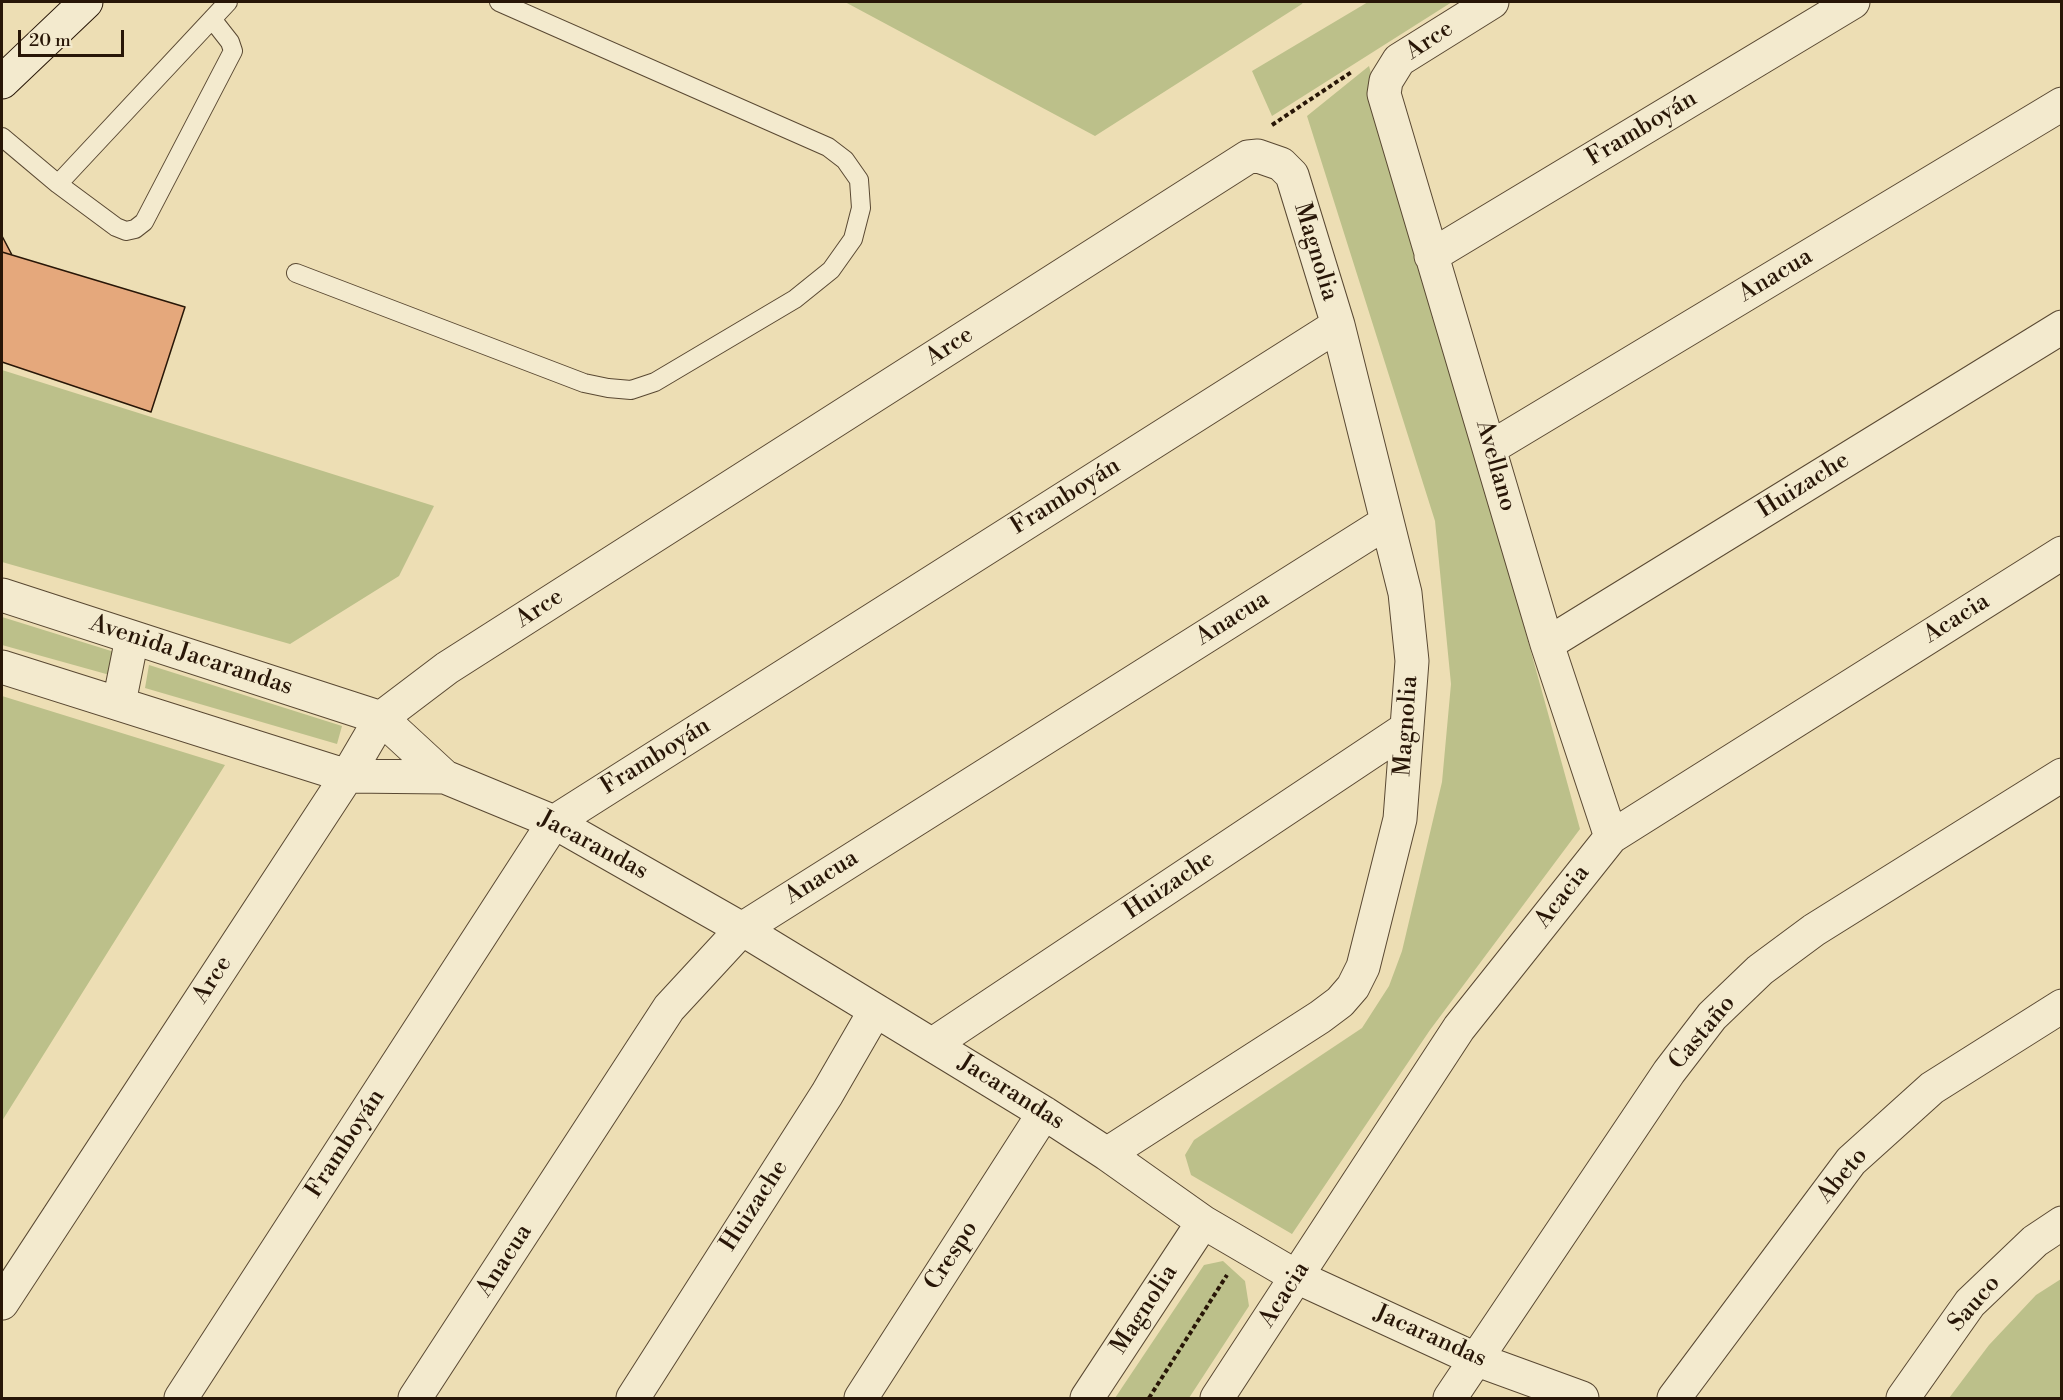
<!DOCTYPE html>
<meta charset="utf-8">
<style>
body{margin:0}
#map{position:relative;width:2063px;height:1400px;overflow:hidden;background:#eddeb4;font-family:"Libre Bodoni",serif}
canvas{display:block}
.frame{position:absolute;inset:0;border:3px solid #281607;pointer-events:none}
.scale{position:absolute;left:18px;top:30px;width:106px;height:27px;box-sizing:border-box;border:3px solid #281607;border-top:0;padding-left:8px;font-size:18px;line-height:21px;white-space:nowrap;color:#281607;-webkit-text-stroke:4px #f3eace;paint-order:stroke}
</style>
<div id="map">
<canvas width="2063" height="1400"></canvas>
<div class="frame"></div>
<div class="scale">20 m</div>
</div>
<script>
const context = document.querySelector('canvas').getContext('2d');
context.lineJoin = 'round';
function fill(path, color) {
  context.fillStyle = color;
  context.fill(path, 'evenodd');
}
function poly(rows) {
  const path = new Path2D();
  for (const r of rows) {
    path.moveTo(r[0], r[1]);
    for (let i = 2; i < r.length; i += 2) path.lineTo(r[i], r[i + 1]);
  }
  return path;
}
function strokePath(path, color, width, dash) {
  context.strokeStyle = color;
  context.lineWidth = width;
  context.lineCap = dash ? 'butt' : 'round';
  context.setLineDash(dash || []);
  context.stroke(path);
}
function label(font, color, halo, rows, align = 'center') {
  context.font = font + ' "Libre Bodoni",serif';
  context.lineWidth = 4.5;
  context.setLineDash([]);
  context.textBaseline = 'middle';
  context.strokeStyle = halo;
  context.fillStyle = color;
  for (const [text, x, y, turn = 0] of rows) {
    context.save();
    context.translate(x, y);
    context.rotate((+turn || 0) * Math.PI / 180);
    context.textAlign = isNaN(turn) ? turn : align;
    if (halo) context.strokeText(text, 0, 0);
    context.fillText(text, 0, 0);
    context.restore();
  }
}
const green = poly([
 [845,2,1303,2,1302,4,1095,136],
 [1368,2,1452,2,1272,116,1252,71],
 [1369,66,1580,829,1430,1030,1292,1234,1191,1175,1185,1155,1194,1140,1362,1028,1389,986,1402,951,1442,782,1451,684,1435,521,1307,116],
 [2,370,434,506,399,576,290,644,2,562],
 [2,617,124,655,117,677,2,645],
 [149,665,342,726,337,744,145,688],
 [2,696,225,765,2,1121],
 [1223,1261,1245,1281,1249,1306,1189,1398,1115,1398,1204,1265],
 [2061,1279,2061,1398,1949,1398,1989,1345,2036,1295]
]);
const building = poly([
 [2,236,12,255,2,252,2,236],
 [2,252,185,307,151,412,2,362,2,252]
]);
const path = poly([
 [1272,125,1353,71],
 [1149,1398,1227,1275]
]);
const service = poly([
 [2,137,58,184,228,2],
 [58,184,116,227,126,231,135,229,144,222,233,51,230,42,212,19],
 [296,273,584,383,608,388,631,390,655,382,795,299,831,270,853,239,861,208,859,180,845,160,828,147,499,2]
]);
const minor = poly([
 [1492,2,1399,60,1386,81,1384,94,1547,644,1611,837],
 [1431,256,1853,2],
 [1490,448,2062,104],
 [2,595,381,718,445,777,554,822,742,929,1044,1113,1107,1154,1203,1222,1297,1277,1475,1359,1582,1398],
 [1547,644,2062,327],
 [2,667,347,776,445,777],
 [119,703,132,638],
 [933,1044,1407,728],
 [2,1303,347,776,381,718,447,668,1248,157,1258,156,1281,164,1292,175,1338,325,1405,593,1412,661,1400,819,1363,967,1353,987,1340,1002,1320,1017,1107,1154],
 [181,1398,554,822,1338,325],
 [415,1398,669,1008,742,929,1387,522],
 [633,1398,827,1094,875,1011],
 [861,1398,1044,1113],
 [1087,1398,1203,1222],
 [1217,1398,1459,1028,1611,837,2062,553],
 [1450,1398,1669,1072,1712,1016,1760,970,1814,930,2062,775],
 [1674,1398,1851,1161,1932,1088,2062,1006],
 [1903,1398,1970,1303,2035,1241,2062,1223]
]);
const secondary = poly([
 [2,82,86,2]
]);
const streetNames = [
 ["Arce",1430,41,-33],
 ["Framboyán",1642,129,-31],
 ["Magnolia",1315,252,73],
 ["Anacua",1776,276,-31],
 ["Arce",950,347,-33],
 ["Avellano",1495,466,74],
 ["Huizache",1804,486,-32],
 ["Framboyán",1066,497,-32],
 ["Arce",540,609,-33],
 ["Anacua",1233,619,-32],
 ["Acacia",1957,619,-32],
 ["Avenida Jacarandas",191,656,18],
 ["Magnolia",1407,726,-86],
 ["Framboyán",656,757,-32],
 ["Jacarandas",593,846,28],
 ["Anacua",822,878,-32],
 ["Huizache",1170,886,-34],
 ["Acacia",1563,897,-52],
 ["Arce",213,980,-57],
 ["Castaño",1703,1033,-50],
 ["Jacarandas",1011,1093,32],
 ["Framboyán",346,1144,-57],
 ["Abeto",1843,1176,-50],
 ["Huizache",755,1206,-57],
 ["Crespo",952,1256,-57],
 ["Anacua",505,1261,-57],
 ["Acacia",1285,1295,-57],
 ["Sauco",1975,1304,-49],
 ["Magnolia",1145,1310,-57],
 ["Jacarandas",1430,1337,24]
];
fill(green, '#bcc08a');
fill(building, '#e5a87c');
strokePath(building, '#281607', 1.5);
strokePath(service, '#594832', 20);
strokePath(minor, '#594832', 35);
strokePath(secondary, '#281607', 35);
strokePath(path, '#281607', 4, [4.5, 3]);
strokePath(service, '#f3eace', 18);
strokePath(minor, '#f3eace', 33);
strokePath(secondary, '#f3eace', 33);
label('24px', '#281607', '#f3eace', streetNames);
</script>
